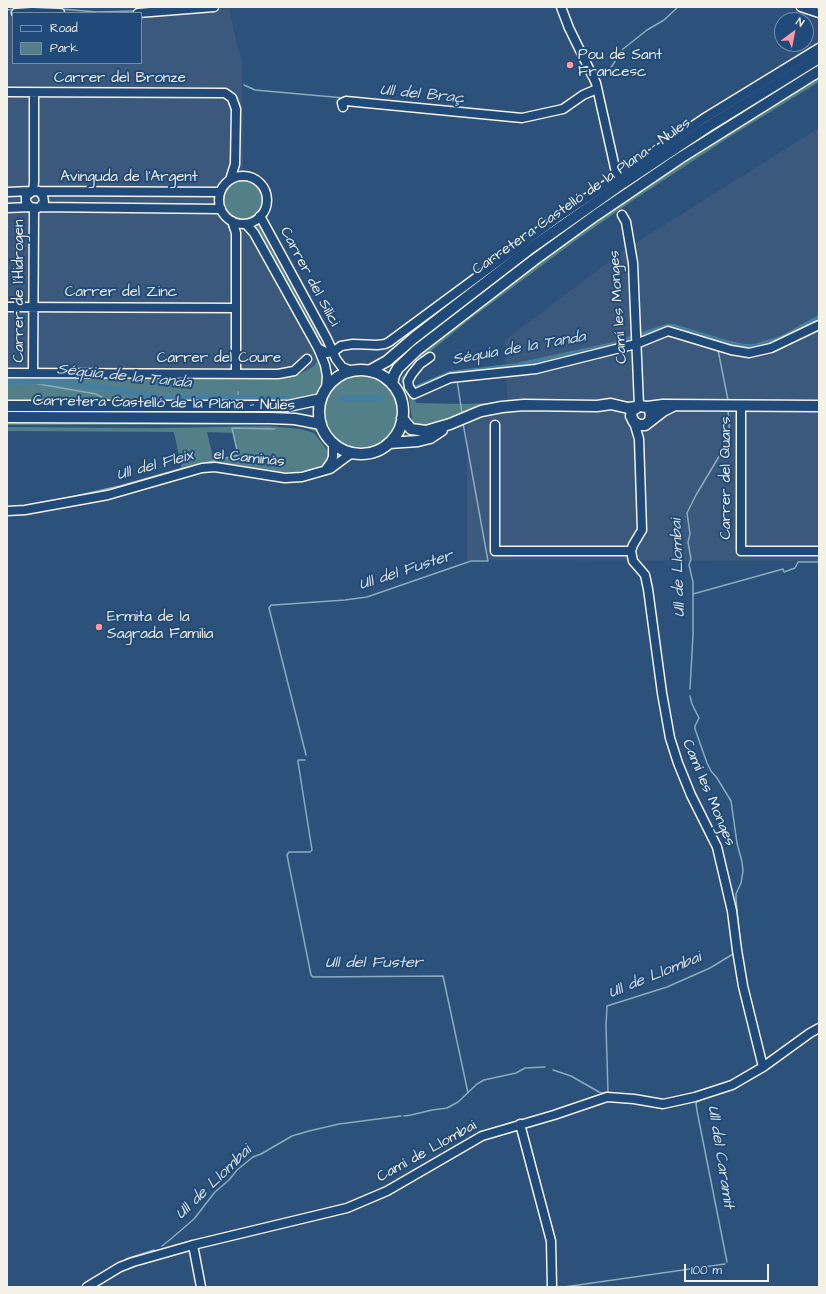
<!DOCTYPE html>
<meta charset="utf-8">
<style>
body{margin:0}
#map{position:relative;width:826px;height:1294px;overflow:hidden;background:#2c517b;font-family:"Architects Daughter",sans-serif}
canvas{display:block}
.frame{position:absolute;inset:0;border:8px solid #f4f1e8;pointer-events:none}
.legend{position:absolute;left:12px;top:12px;width:130px;height:52px;box-sizing:border-box;background:#1f4a7a;border:1px solid #748da6;margin:0;padding:5px 7px;list-style:none;font-size:12px;color:#f4f1e8}
.legend li{display:flex;align-items:center;gap:8px;height:20px}
.legend b{width:20px;border:1px solid #748da6}
.north{position:absolute;left:774px;top:12px;width:40px;height:40px;box-sizing:border-box;background:#1f4a7a;border:1px solid #748da6;border-radius:50%;rotate:32deg;font-size:11px;font-weight:700;line-height:16px;text-align:center;color:#f4f1e8}
.north::after{content:'';display:block;margin:auto;width:14px;height:18px;background:#ff9aa2;clip-path:polygon(50% 0,100% 100%,50% 72%,0 100%)}
.scale{position:absolute;left:684px;top:1264px;width:85px;height:18px;box-sizing:border-box;border:2px solid #f4f1e8;border-top:0;padding-left:5px;font-size:12px;line-height:14px;white-space:nowrap;color:#f4f1e8;-webkit-text-stroke:3px #1f4a7a;paint-order:stroke}
</style>
<div id="map">
<canvas width="826" height="1294"></canvas>
<div class="frame"></div>
<ul class="legend">
<li><b style="height:5px;background:#1f4a7a"></b>Road</li>
<li><b style="height:11px;background:#527f88"></b>Park</li>
</ul>
<div class="north">N</div>
<div class="scale">100 m</div>
</div>
<script>
const context = document.querySelector('canvas').getContext('2d');
context.lineJoin = 'round';
function fill(path, color) {
  context.fillStyle = color;
  context.fill(path, 'evenodd');
}
function poly(rows) {
  const path = new Path2D();
  for (const r of rows) {
    if (r.length === 3) {
      path.moveTo(r[0] + r[2], r[1]);
      path.arc(r[0], r[1], r[2], 0, 2 * Math.PI);
      continue;
    }
    path.moveTo(r[0], r[1]);
    for (let i = 2; i < r.length; i += 2) path.lineTo(r[i], r[i + 1]);
  }
  return path;
}
function strokePath(path, color, width, dash) {
  context.strokeStyle = color;
  context.lineWidth = width;
  context.lineCap = dash ? 'butt' : 'round';
  context.setLineDash(dash || []);
  context.stroke(path);
}
function label(font, color, halo, rows, align = 'center') {
  context.font = font + ' "Architects Daughter",sans-serif';
  context.lineWidth = 4;
  context.setLineDash([]);
  context.textBaseline = 'middle';
  context.strokeStyle = halo;
  context.fillStyle = color;
  for (const [text, x, y, turn = 0] of rows) {
    context.save();
    context.translate(x, y);
    context.rotate((+turn || 0) * Math.PI / 180);
    context.textAlign = isNaN(turn) ? turn : align;
    if (halo) context.strokeText(text, 0, 0);
    context.fillText(text, 0, 0);
    context.restore();
  }
}
const built = poly([
 [229,8,237,45,242,60,243,170,257,174,265,180,270,188,273,202,267,217,335,339,341,343,320,357,314,366,297,375,278,378,7,378,7,16,13,15,13,63,141,63,141,16],
 [819,128,819,561,467,560,467,404,507,402,505,340,626,249]
]);
const green = poly([
 [819,75,819,82,731,136,635,199,575,241,469,320,425,356,414,359,413,357,489,297,633,194],
 [243,200,21],
 [260,221,323,336,316,339,254,225],
 [320,357,325,369,323,388,314,396,296,401,7,402,7,378,278,378,298,375,314,366],
 [426,358,411,373,413,395,416,403,467,404,507,402,445,424,413,427,409,398,402,382,401,378,416,361],
 [361,412,38],
 [7,419,295,423,318,428,330,444,330,450,317,432,304,427,290,425,270,424,195,425,7,425],
 [268,426,301,429,314,433,325,447,331,458,324,469,285,476,227,466,182,471,174,432,7,431,7,427,157,428],
 [207,432,233,433,238,455,214,461]
]);
const stream = poly([
 [21,9,39,8],
 [61,9,97,12,135,11],
 [7,10,15,9],
 [597,80,612,66,623,49,647,30,664,20,678,7],
 [244,85,255,90,344,98],
 [808,326,819,320],
 [640,338,655,332],
 [622,343,630,341],
 [718,350,728,400],
 [527,366,564,358],
 [457,380,462,413],
 [74,383,75,382,139,393,163,395,238,396,238,392],
 [7,384,33,383,96,394,109,401],
 [49,502,120,486,180,469,238,455,232,428,275,429],
 [13,507,28,506],
 [693,594,783,569,784,572,795,568,798,562,819,562],
 [690,689,693,635,693,582,689,565,691,559,688,542,690,534,687,513,696,495,730,438,728,409],
 [690,696,692,704,699,718,695,726,695,729,707,763,711,771,717,778,731,801,737,843,742,862,743,871,741,883,736,894,736,899,741,949],
 [306,755,269,608,271,605,274,605,345,600,367,597,471,561,488,561,463,423],
 [305,760,298,760,298,762,312,850,310,852,289,852,287,855,311,975,313,977,443,976,468,1093],
 [765,1061,766,1059,803,1033],
 [553,1070,571,1076,599,1092,602,1093,608,1092,606,1026,607,1006,667,987,710,968,733,954],
 [747,1081,762,1072],
 [701,1099,696,1103,697,1111,727,1262],
 [404,1116,411,1115,432,1110,447,1108,458,1102,477,1084,484,1080,516,1073,525,1068,545,1067],
 [162,1246,172,1238,194,1219,215,1192,229,1180,237,1170,253,1157,261,1154,292,1136,309,1131,339,1124,401,1116],
 [121,1263,126,1259,154,1250],
 [564,1287,725,1264]
]);
const canal = poly([
 [638,336,667,327,674,327,730,344,743,347,754,347,783,338,819,318],
 [7,382,43,381,75,383,160,397,286,398],
 [412,390,450,374,517,366,614,345,633,338],
 [342,398,380,398]
]);
const minor = poly([
 [561,7,569,28,596,83,617,177],
 [801,7,819,13],
 [16,13,32,12,60,13],
 [138,13,214,7],
 [7,92,225,93,232,98,236,109,235,164,230,180],
 [343,107,342,103,346,101,522,118,563,109,583,95,597,89],
 [243,200,24],
 [33,191,34,182,34,93],
 [39,191,43,196,44,202,40,207,38,208,30,207,26,202,26,196,33,191,220,192],
 [7,192,31,191],
 [40,207,221,209],
 [7,208,30,207],
 [622,215,626,222,633,263,639,406],
 [260,216,327,339,336,359,342,367,352,371],
 [232,221,236,233,236,374],
 [246,224,254,233,318,348,325,365,327,376,326,389],
 [7,307,236,308],
 [318,348,327,353,333,352,341,346,353,344,377,345,385,344,389,342,557,218,703,119,819,48],
 [430,357,420,364,412,374,408,381,409,387,414,394,450,378,536,369,636,344,668,331,731,350,749,353,771,348,819,325],
 [7,373,278,374,294,371,307,359],
 [33,373,34,209],
 [741,406,741,551,819,551],
 [634,422,639,439,642,530,633,545,631,551,633,561,645,575,648,589,662,693,670,738,678,763,691,795,717,847,732,911,737,950,743,986,763,1067],
 [495,425,495,551,631,551],
 [326,469,331,462,333,457,333,443],
 [7,511,25,510,108,495,202,468,215,467,285,478,302,477,330,469,349,455,354,453],
 [520,1124,551,1241,552,1287],
 [193,1245,201,1287],
 [87,1287,120,1267,133,1262,193,1245,347,1208,387,1191,482,1136,554,1115,607,1097,634,1099,663,1104,695,1097,732,1085,763,1067,810,1033,819,1028]
]);
const major = poly([
 [361,412,42],
 [369,371,387,361,415,337,528,250,623,183,707,127,819,58],
 [392,384,394,375,398,368,417,350,534,260,596,215,680,158,819,71],
 [7,406,288,406,321,399],
 [647,407,663,405,819,406],
 [7,417,270,418,295,419,321,424],
 [402,418,411,429,426,431,450,424,481,411,502,407,524,405,597,406,611,404,628,408,636,407],
 [650,420,651,415,650,410,647,407,639,406,632,411,631,416,634,422,639,425,645,425,663,411,673,406],
 [389,443,418,441,430,438,442,430]
]);
const markers = [
 [570,65,4,"#ff9aa2"],
 [99,627,4,"#ff9aa2"]
];
const poiNames = [
 ["Pou de Sant",578,56],
 ["Francesc",578,73],
 ["Ermita de la",107,618],
 ["Sagrada Familia",107,635]
];
const streetNames = [
 ["Carrer del Bronze",120,79],
 ["Avinguda de l'Argent",129,178],
 ["Carretera Castelló de la Plana - Nules",582,197,-35],
 ["Carrer del Silici",309,277,62],
 ["Carrer de l'Hidrogen",20,291,-90],
 ["Carrer del Zinc",121,293],
 ["Camí les Monges",619,307,-94],
 ["Carrer del Coure",219,359],
 ["Carretera Castelló de la Plana - Nules",164,404,1],
 ["el Caminàs",249,459,6],
 ["Carrer del Quars",727,478,-90],
 ["Camí les Monges",708,793,67],
 ["Camí de Llombai",427,1152,-29]
];
const waterNames = [
 ["Ull del Braç",422,95,6],
 ["Séquia de la Tanda",519,349,-10],
 ["Séquia de la Tanda",124,377,6],
 ["Ull del Fleix",155,466,-15],
 ["Ull de Llombai",679,568,-92],
 ["Ull del Fuster",406,571,-18],
 ["Ull del Fuster",374,964],
 ["Ull de Llombai",655,976,-22],
 ["Ull del Caramit",720,1157,81],
 ["Ull de Llombai",214,1183,-44]
];
fill(built, '#3b597c');
fill(green, '#527f88');
strokePath(stream, '#8cacbe', 1.5);
strokePath(canal, '#467ea2', 6);
strokePath(minor, '#f4f1e8', 11);
strokePath(major, '#f4f1e8', 13);
strokePath(minor, '#1f4a7a', 8);
strokePath(major, '#1f4a7a', 10);
for (const [x, y, r, color] of markers) {
  const dot = new Path2D();
  dot.arc(x, y, r, 0, 2 * Math.PI);
  context.fillStyle = color;
  context.fill(dot);
  strokePath(dot, '#1f4a7a', 1.5);
}
label('15px', '#f4f1e8', '#1f4a7a', poiNames, 'left');
label('15px', '#f4f1e8', '#1f4a7a', streetNames);
label('italic 16px', '#dae0de', '#1f4a7a', waterNames);
</script>
